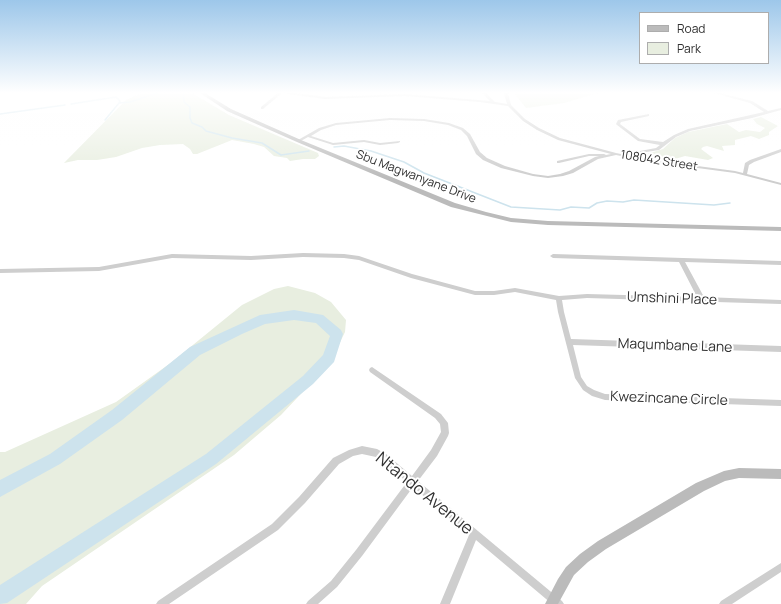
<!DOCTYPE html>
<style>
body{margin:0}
#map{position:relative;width:781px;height:604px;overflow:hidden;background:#fff;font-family:Manrope,sans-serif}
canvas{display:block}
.legend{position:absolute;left:639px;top:12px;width:130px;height:52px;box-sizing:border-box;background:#fff;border:1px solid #adadad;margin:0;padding:5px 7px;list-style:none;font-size:12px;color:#313131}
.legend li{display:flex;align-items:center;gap:8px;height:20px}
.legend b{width:20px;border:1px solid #adadad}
</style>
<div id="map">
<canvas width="781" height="604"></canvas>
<ul class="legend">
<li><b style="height:5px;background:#bbb"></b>Road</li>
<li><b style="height:11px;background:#e8eee0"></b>Park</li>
</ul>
</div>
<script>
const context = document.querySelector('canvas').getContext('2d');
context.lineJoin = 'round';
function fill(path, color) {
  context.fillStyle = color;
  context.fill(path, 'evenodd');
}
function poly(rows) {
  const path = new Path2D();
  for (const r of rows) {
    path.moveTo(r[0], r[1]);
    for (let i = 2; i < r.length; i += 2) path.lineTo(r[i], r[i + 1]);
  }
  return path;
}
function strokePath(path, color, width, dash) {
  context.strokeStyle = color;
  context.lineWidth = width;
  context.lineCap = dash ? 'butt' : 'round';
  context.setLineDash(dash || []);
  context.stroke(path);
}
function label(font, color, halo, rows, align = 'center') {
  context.font = font + ' Manrope,sans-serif';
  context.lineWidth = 4;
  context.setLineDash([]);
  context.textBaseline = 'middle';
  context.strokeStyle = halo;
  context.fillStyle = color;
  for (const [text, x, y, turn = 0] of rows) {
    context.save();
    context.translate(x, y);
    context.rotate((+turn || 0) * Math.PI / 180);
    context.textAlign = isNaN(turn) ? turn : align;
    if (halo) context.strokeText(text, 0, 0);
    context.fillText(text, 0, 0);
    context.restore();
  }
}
const green = poly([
 [142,93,192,93,229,115,318,153,319,156,315,159,303,159,290,161,287,158,274,156,264,147,254,144,232,140,197,154,193,154,190,149,183,144,160,145,142,148,116,157,97,160,78,160,64,163,126,100],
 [514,93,598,93,564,103,526,108],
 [761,117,778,126,769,132,769,135,759,139,751,136,735,140,735,145,722,146,724,151,707,146,703,147,701,149,713,158,708,160,685,156,675,159,647,154,663,149,675,138,688,132,727,124,739,132,746,130,760,132,765,128,757,124,753,119],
 [288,286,315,293,331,302,346,320,345,332,330,363,281,415,234,455,42,586,26,604,0,604,0,452,5,452,116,402,172,362,242,305,274,289]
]);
const stream = poly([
 [183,93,184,102,190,107,190,118,192,123,202,127,206,131,232,138,262,143,281,155,309,151],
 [71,104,116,97,120,101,119,103],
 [0,114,65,105],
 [105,120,119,103,130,102,157,93],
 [334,147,344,146,371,151,404,162,424,173,511,207,560,210,571,207,589,208,597,203,607,201,623,202,634,200,714,205,730,203]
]);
const river = poly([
 [294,310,323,315,341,330,343,334,334,362,313,384,216,464,7,603,0,604,0,585,206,454,303,376,323,355,330,336,316,323,294,320,265,324,242,334,200,355,122,420,60,464,0,497,0,480,50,454,112,410,190,347,260,315,294,310]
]);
const street = poly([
 [278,93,282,93,263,109,261,109,261,107,278,93],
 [285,93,296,93,325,97,405,94,490,101,482,93,486,93,495,102,507,104,504,93,508,93,511,105,525,119,539,128,560,138,616,153,645,159,735,171,743,173,745,163,750,160,781,149,781,152,754,162,749,165,747,174,781,183,781,185,735,173,645,161,616,155,598,159,573,173,563,176,548,178,533,176,501,168,483,160,476,154,467,136,461,130,448,125,424,121,390,120,336,125,321,130,311,136,333,143,364,140,380,143,400,141,400,142,398,143,380,145,364,142,333,145,308,137,299,142,297,141,298,140,319,128,336,123,390,118,424,119,449,123,463,128,470,134,480,152,487,158,505,166,533,174,548,176,560,174,569,171,595,157,599,156,589,156,559,163,557,163,557,161,589,154,604,154,606,155,611,154,558,140,537,130,523,121,508,106,480,102,405,96,325,99,287,94,285,93],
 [714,93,720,93,752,101,768,111,781,108,781,110,752,118,690,131,676,137,659,150,640,153,625,154,623,153,625,152,640,151,656,148,660,145,638,141,617,125,616,124,618,120,649,114,649,116,621,122,620,124,640,139,663,142,674,135,688,129,764,112,750,103,714,93],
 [303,253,344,254,359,256,412,274,475,291,494,291,515,288,559,296,587,294,697,297,679,262,553,258,550,256,553,254,781,261,781,265,685,262,704,297,781,300,781,304,587,298,562,300,564,312,571,339,781,346,781,352,573,345,581,377,587,386,594,390,605,394,781,400,781,406,605,400,592,396,583,390,575,378,558,312,556,300,515,292,494,295,475,295,411,278,359,260,344,258,303,257,251,260,172,258,99,271,0,273,0,269,99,267,172,254,251,256,303,253],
 [372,367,441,414,448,423,449,433,448,436,437,456,418,481,562,601,564,604,552,604,476,540,450,604,440,604,469,535,413,487,362,556,337,587,318,604,306,604,308,601,331,581,356,550,407,482,376,457,362,454,353,456,339,464,305,503,278,530,169,604,156,604,158,601,272,524,299,497,333,458,349,450,362,446,377,449,386,454,412,476,431,450,441,432,440,424,435,418,370,372,369,370,370,368,372,367],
 [781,563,781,572,732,604,719,604,721,601,781,563]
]);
const secondary = poly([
 [200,93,205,93,231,109,301,140,455,203,486,212,511,218,548,221,781,227,781,231,548,225,511,222,451,207,297,142,227,111,200,93],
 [739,468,781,469,781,479,739,478,725,481,704,491,606,549,588,562,574,575,558,604,545,604,558,579,566,567,580,554,598,541,696,483,724,471,739,468]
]);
const farStreetnames = [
 ["108042 Street",659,161,9],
 ["Sbu Magwanyane Drive",416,177,21]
];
const streetNames = [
 ["Umshini Place",672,299,2],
 ["Maqumbane Lane",675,346,2],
 ["Kwezincane Circle",669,399,2]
];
const nearStreetnames = [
 ["Ntando Avenue",424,494,39]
];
fill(green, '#e8eee0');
strokePath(stream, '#cde3ed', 1.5);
fill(river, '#cde3ed');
fill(street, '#cecece');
fill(secondary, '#bbb');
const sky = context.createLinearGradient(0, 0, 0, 178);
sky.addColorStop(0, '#9dc7ea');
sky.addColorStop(0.52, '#fff');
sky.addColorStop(1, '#ffffff00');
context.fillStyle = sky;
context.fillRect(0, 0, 781, 178);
label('12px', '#313131', '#fff', farStreetnames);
label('14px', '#313131', '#fff', streetNames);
label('17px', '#313131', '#fff', nearStreetnames);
</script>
